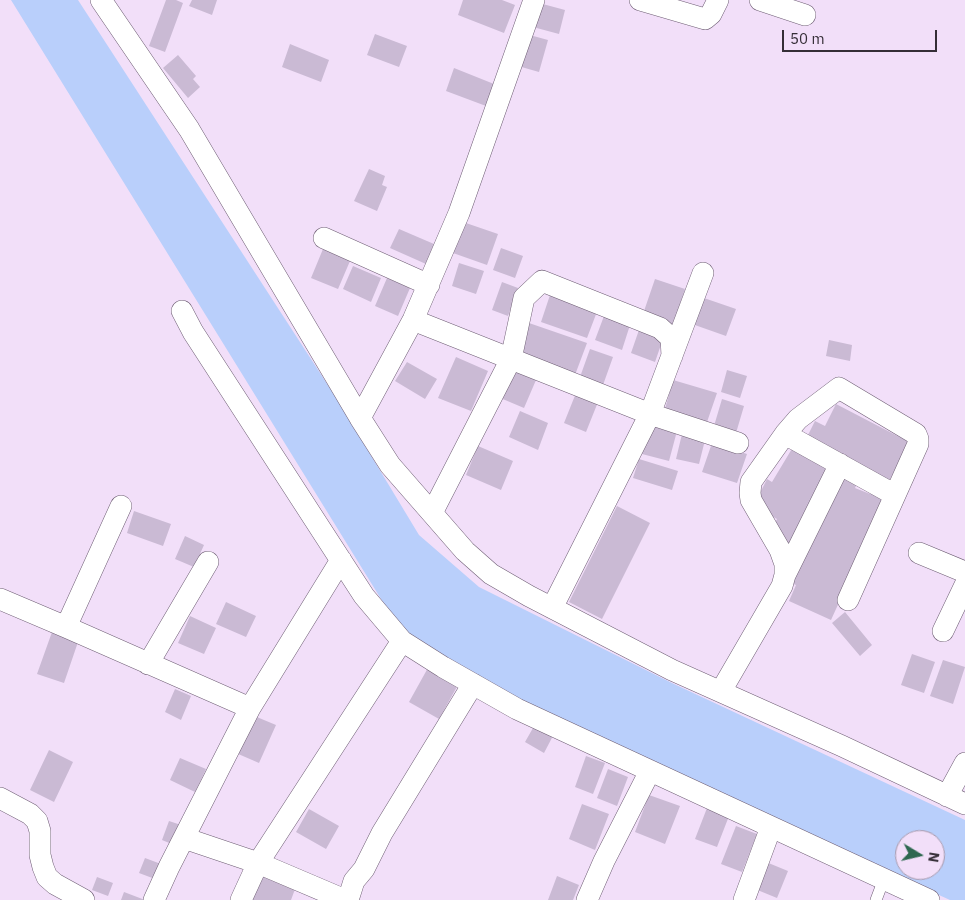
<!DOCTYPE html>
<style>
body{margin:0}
#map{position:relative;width:965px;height:900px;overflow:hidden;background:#f2dff9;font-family:"IBM Plex Sans",sans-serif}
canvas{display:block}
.north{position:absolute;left:895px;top:830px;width:50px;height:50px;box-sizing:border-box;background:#f2dff9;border:1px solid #a698ab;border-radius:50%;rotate:99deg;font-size:14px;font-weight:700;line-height:20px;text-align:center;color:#352e37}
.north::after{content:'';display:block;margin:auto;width:18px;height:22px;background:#2e6850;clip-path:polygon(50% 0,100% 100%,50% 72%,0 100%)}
.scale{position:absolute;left:782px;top:30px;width:155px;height:22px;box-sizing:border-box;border:2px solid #352e37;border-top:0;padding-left:6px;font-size:15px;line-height:18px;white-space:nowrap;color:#352e37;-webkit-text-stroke:4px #f2dff9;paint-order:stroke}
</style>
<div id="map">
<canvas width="965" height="900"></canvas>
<div class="north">N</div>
<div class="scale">50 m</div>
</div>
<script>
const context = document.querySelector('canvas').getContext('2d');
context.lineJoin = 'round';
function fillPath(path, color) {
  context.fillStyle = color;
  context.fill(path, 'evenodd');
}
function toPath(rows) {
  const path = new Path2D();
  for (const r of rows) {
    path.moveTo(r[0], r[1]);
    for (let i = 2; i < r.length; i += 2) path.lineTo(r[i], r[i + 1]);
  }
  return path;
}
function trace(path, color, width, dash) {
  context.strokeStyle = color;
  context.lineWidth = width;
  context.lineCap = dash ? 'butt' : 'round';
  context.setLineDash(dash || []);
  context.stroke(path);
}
fillPath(toPath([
 [11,0,78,0,335,396,419,535,479,587,674,684,965,820,965,900,950,900,489,691,402,633],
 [905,840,935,840,935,870,905,870]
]), '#b9cffb');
fillPath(toPath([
 [166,0,176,0,183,3,165,52,149,46],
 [192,0,217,0,212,15,189,6],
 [463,0,502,0,515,5,504,33,458,15],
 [539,3,565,10,559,34,533,27],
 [375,34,407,46,399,67,367,55],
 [526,34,548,40,539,72,518,66],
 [290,44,329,60,321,82,282,67],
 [178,55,196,76,193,79,200,87,188,98,163,68],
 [454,68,494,84,486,106,446,91],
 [369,169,385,176,382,185,387,187,377,211,354,201],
 [463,222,498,234,487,265,453,253],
 [399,229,434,244,426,264,390,248],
 [501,248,523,256,515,278,493,270],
 [323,249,350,261,338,289,311,278],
 [459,263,484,271,476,294,452,286],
 [353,266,381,278,371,302,343,289],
 [387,278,410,288,398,316,375,306],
 [655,279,685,289,673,325,643,314],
 [502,282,518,288,508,316,492,310],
 [551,292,598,309,587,338,541,322],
 [701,297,736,309,726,336,692,324],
 [604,316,630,325,622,350,595,340],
 [529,323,587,343,575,375,518,355],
 [640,327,664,336,655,362,631,353],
 [829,340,852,345,850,361,826,356],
 [590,349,613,357,603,385,580,377],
 [456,357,488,371,471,411,438,398],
 [407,362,437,379,425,399,395,381],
 [510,369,536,380,524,408,498,397],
 [727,370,747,376,740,398,721,392],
 [673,380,717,393,707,422,665,409],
 [576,393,598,402,586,432,564,423],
 [722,399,744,406,736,433,714,426],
 [836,404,909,442,889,481,807,437,815,421,825,426],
 [520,411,548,423,538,450,509,437],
 [650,424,677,431,669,461,642,454],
 [682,434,705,440,699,464,676,459],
 [712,443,747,454,737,483,702,472],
 [478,446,513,461,501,490,466,475],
 [793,447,834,470,790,552,773,527,777,519,768,514,757,499,767,479,772,482],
 [639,459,678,471,672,490,633,478],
 [841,474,858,481,855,488,870,494,872,490,887,497,831,620,789,601,796,585,791,583],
 [617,506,650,523,602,619,569,602],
 [134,511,171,524,163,546,127,533],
 [185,536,204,545,194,567,175,559],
 [226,602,256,616,246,637,216,624],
 [845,612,872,645,860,656,832,623],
 [190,616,216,628,204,654,178,643],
 [52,632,78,642,64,683,37,674],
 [912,654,935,662,924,693,901,685],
 [943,660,965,667,953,704,930,696],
 [429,666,459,683,439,719,409,702],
 [175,689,191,696,181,720,165,712],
 [252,715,276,725,259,763,236,753],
 [537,721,555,732,544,753,525,742],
 [49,750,73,762,54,802,30,790],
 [586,756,605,763,593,794,575,787],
 [180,758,206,769,195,792,170,780],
 [608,769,628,777,617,806,597,798],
 [649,795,680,806,665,844,635,832],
 [582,804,609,814,595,850,569,839],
 [707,808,729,816,717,847,695,839],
 [309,809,339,826,326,849,296,832],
 [169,821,181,825,174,845,162,840],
 [736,826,757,834,742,872,721,864],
 [145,858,161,864,155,879,139,873],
 [766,862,788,871,777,898,755,889],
 [263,868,298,881,291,900,251,900],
 [557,876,579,885,573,900,548,900],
 [97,877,113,883,108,896,92,890],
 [124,892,145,900,121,900]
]), '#cabad4');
const lane = toPath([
 [876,900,884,879]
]);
const street = toPath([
 [101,0,189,129,360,418,390,465,465,551,491,574,529,596,672,670,842,746,965,804],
 [640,0,705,19,711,14,718,0],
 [760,0,805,15],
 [324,238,429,285],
 [182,311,193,332,364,596,402,641,443,667,517,709,929,900],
 [413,320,650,414,738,443],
 [360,418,413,320,459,213,534,0],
 [785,434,895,495],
 [432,513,511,359,524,298,542,281,660,328,671,338,672,356],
 [919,553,965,572],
 [785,575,840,464],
 [0,599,66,627,250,708],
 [552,608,650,414,703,273],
 [66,627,121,506],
 [943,631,965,585],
 [148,664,208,562],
 [721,691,782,586,785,575,785,564,780,550,751,500,750,493,751,482,785,434,798,419,839,388,916,434,918,439,918,444,848,600],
 [947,796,965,763],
 [0,798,30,814,37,821,40,831,40,855,43,867,47,877,55,884,84,900],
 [184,838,258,863,241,900],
 [154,900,169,867,250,708,341,560],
 [345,900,258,863,402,641],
 [348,900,354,881,364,869,382,833,473,684],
 [587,900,604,861,650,771],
 [744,900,771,827]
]);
trace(lane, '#6e5e74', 12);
trace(street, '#6e5e74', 22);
trace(lane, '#fff', 11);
trace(street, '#fff', 21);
</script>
